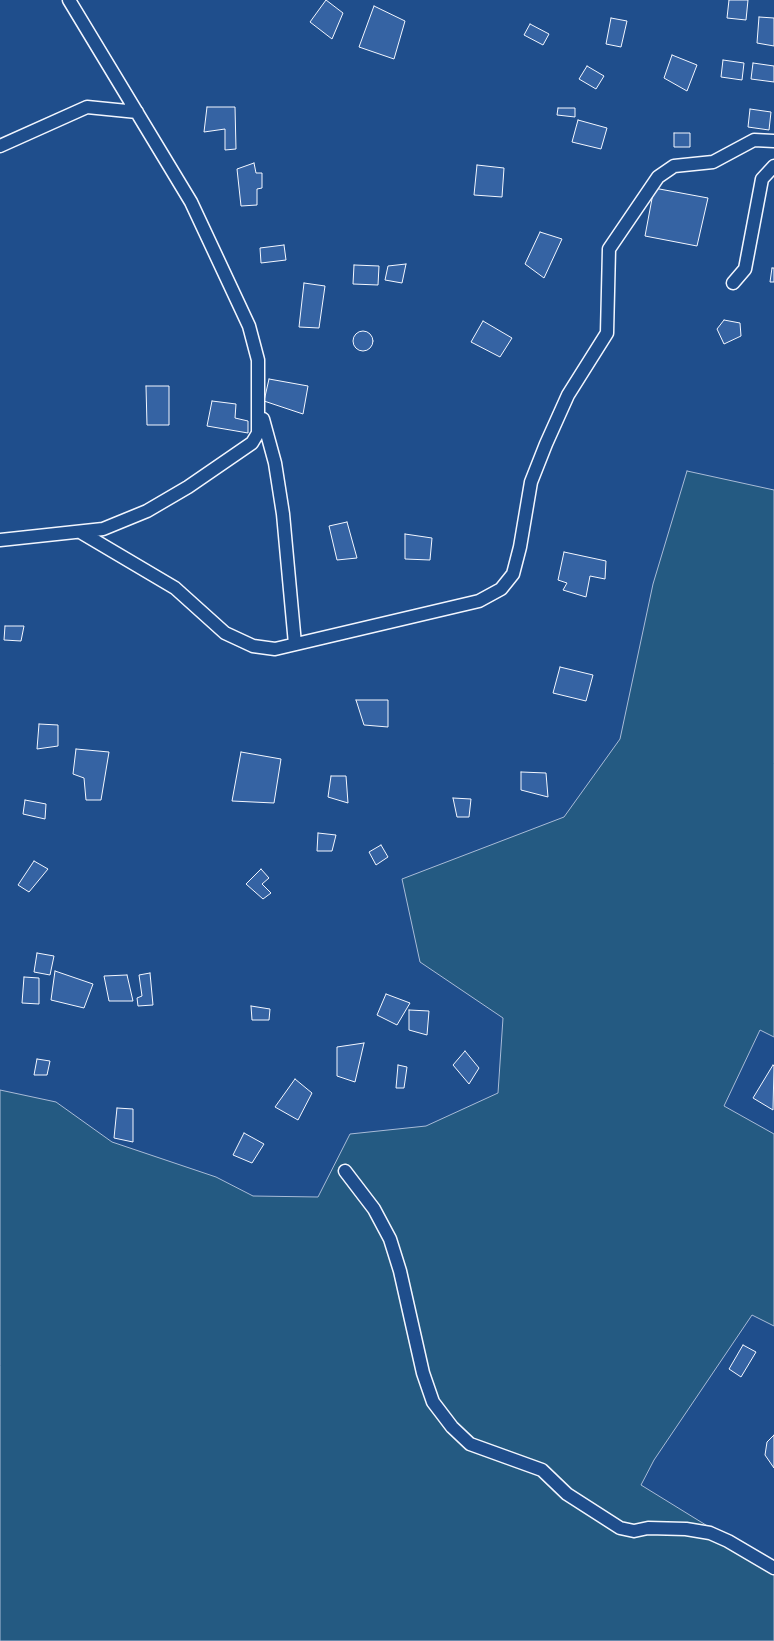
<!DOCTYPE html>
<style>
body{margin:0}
canvas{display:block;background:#1f4e8c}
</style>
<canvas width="774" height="1641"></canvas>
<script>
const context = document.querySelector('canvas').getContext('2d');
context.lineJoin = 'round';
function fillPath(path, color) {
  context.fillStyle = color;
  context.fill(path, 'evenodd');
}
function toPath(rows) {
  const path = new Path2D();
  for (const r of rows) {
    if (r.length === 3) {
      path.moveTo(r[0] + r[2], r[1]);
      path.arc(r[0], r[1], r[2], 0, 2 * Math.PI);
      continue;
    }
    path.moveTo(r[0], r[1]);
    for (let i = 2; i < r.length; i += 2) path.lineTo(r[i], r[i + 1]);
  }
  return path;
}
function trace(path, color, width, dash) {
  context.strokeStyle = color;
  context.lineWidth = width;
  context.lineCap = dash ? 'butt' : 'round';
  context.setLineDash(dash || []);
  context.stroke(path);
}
const green = toPath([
 [687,471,774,490,774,1037,760,1030,724,1106,774,1134,774,1326,752,1315,654,1460,641,1485,774,1567,774,1641,0,1641,0,1090,56,1102,112,1142,216,1177,253,1196,318,1197,350,1134,426,1126,498,1093,503,1018,420,962,402,879,564,817,620,739,653,584,687,471]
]);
fillPath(green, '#245a82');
trace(green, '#a8bbd7', 1);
const building = toPath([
 [326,0,343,13,332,39,310,22,326,0],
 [729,0,748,0,746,20,727,18,729,0],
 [374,6,405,21,394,59,359,47,374,6],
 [759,17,774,18,774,46,757,43,759,17],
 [611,18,627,21,621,47,606,44,611,18],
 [530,24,549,34,543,45,524,35,530,24],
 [672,55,697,65,687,91,664,78,672,55],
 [723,60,744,63,742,80,721,77,723,60],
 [753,63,774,66,774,82,751,79,753,63],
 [587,66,604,76,596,89,579,79,587,66],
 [207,107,235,107,236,149,225,150,225,129,204,132,207,107],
 [558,108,575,108,575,117,557,115,558,108],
 [750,109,771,112,769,130,748,127,750,109],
 [578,120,607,128,601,149,572,142,578,120],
 [674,133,690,133,690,147,674,147,674,133],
 [254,163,256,173,262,173,262,188,257,189,257,205,241,206,237,169,254,163],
 [477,165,504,168,502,197,474,195,477,165],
 [654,188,708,198,697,246,645,236,654,188],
 [540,232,562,239,544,278,525,264,540,232],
 [284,245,286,260,261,263,260,248,284,245],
 [406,264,402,283,385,280,388,266,406,264],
 [354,265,379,266,378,285,353,284,354,265],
 [772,268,774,268,774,282,770,282,772,268],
 [304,283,325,286,319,328,299,327,304,283],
 [724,320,740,323,741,336,724,344,717,329,724,320],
 [483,321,512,338,500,357,471,342,483,321],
 [363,341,10],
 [269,379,308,386,303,414,264,401,269,379],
 [146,386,169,386,169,425,147,425,146,386],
 [212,401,236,404,235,418,248,421,248,433,207,426,212,401],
 [347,522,357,558,337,560,329,526,347,522],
 [405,534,432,538,430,560,405,559,405,534],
 [564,552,606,561,605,579,590,576,586,597,563,590,567,583,558,580,564,552],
 [5,626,24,626,21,641,4,640,5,626],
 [560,667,593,675,586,701,553,693,560,667],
 [356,700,388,700,388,727,364,725,356,700],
 [39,724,58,725,58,746,37,749,39,724],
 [76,749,109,752,101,800,86,800,84,778,73,774,76,749],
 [241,752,281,759,274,803,232,801,241,752],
 [521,772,546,773,548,797,521,790,521,772],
 [331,776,346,776,348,803,328,797,331,776],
 [453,798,471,799,469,817,457,817,453,798],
 [25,800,46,804,45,819,23,814,25,800],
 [318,833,336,835,332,851,317,851,318,833],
 [381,845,388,857,376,865,369,852,381,845],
 [34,861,48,869,29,892,18,885,34,861],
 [261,869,269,878,262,884,271,893,263,899,246,884,261,869],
 [37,953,54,956,50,975,34,972,37,953],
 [55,971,93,984,84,1008,51,1000,55,971],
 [150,973,153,1005,138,1006,137,998,142,996,139,975,150,973],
 [127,975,133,1001,109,1001,104,976,127,975],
 [24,977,39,978,39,1004,22,1003,24,977],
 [386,994,410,1003,397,1025,377,1015,386,994],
 [251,1006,270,1009,269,1020,252,1020,251,1006],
 [409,1010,429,1011,427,1035,409,1030,409,1010],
 [364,1043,355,1082,337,1076,337,1047,364,1043],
 [465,1051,479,1068,469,1084,453,1065,465,1051],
 [37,1059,50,1061,47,1075,34,1075,37,1059],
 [398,1065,407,1067,404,1088,396,1088,398,1065],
 [773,1065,774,1066,773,1110,753,1098,773,1065],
 [295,1079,312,1093,298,1120,275,1107,295,1079],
 [117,1108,133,1109,133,1142,114,1138,117,1108],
 [244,1133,264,1144,252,1163,233,1155,244,1133],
 [743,1345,756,1352,741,1377,729,1369,743,1345],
 [774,1435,774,1468,765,1455,767,1442,774,1435]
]);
fillPath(building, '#3563a3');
trace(building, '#f2f6ff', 1);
const minor = toPath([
 [0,146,87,107,137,112],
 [733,283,745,269,762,179,774,166],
 [263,419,275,463,283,514,295,644],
 [82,533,175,588,225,633,253,646,275,649,479,601,501,589,513,574,520,547,531,482,546,444,568,395,607,333,609,249,658,177,674,166,713,162,754,140,774,141],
 [0,540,103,529,147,511,188,487,252,443,258,433,258,360,249,326,191,202,69,0],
 [345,1171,374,1209,390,1239,400,1271,423,1373,433,1402,452,1427,470,1444,542,1470,567,1494,620,1528,634,1531,648,1528,686,1529,710,1533,728,1541,774,1568]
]);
trace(minor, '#f2f6ff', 15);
trace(minor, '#1f4e8c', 12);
</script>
